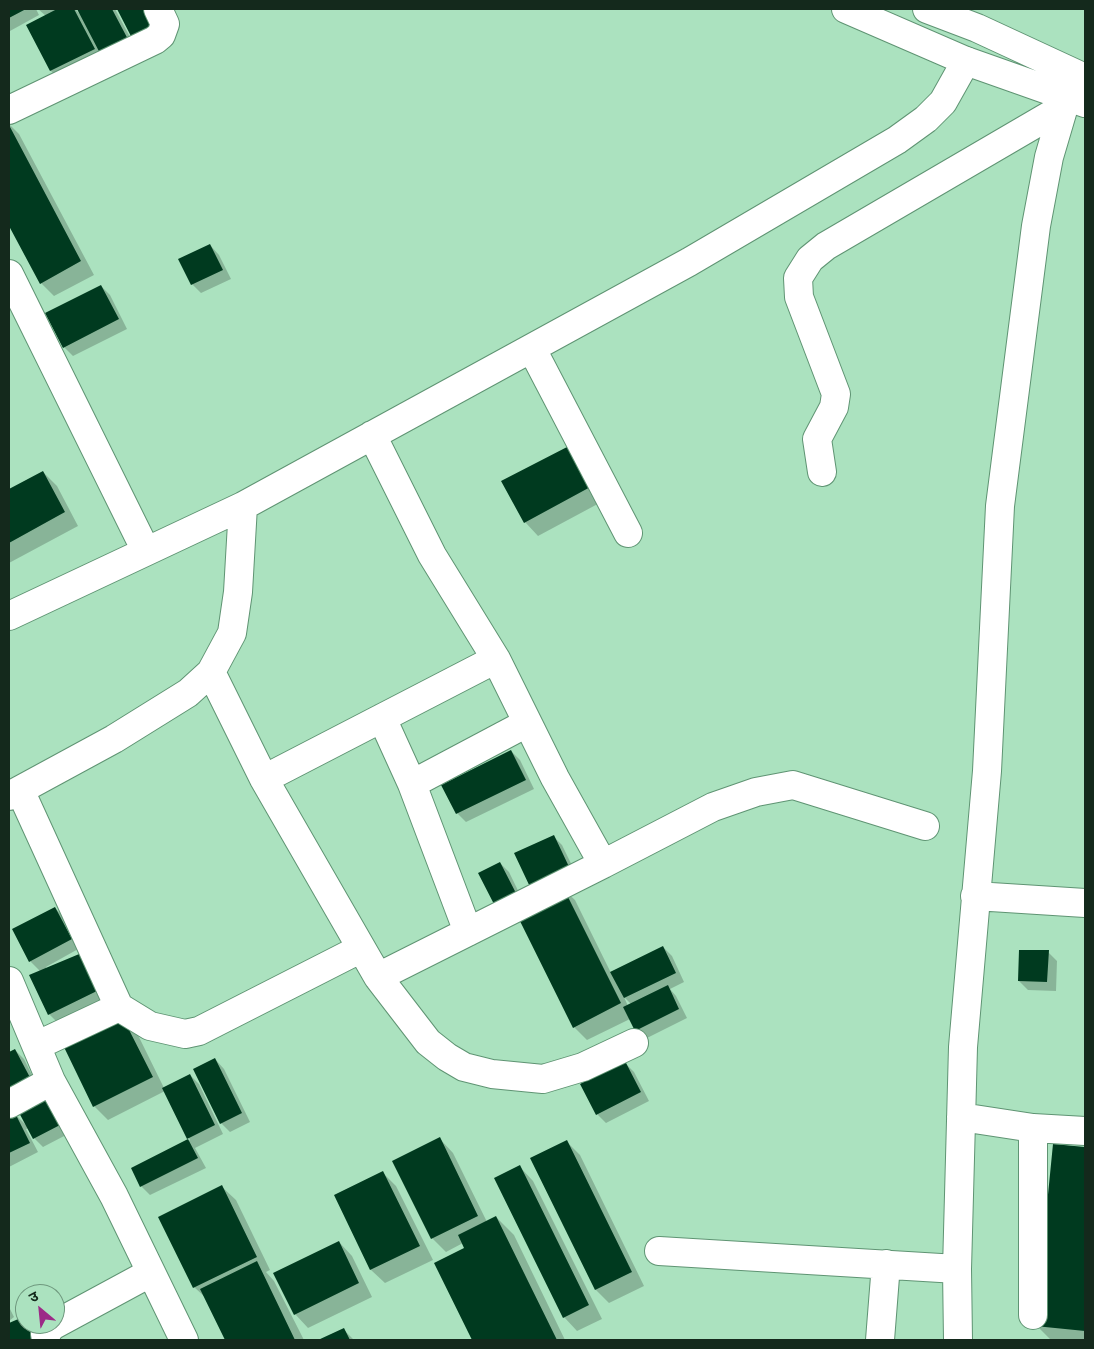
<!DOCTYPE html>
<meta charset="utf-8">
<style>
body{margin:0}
#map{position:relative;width:1094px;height:1349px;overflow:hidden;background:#abe2bf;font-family:"IBM Plex Serif","Noto Sans Devanagari",serif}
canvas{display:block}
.frame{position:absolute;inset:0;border:10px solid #14291c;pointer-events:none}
.north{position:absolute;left:15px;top:1284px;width:50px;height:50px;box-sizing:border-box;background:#abe2bf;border:1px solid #6f987e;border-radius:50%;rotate:332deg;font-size:14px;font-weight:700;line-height:20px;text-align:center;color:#14291c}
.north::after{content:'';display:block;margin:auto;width:18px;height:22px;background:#9c2a87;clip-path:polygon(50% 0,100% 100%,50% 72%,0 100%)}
</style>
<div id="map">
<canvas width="1094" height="1349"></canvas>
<div class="frame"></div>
<div class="north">उ</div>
</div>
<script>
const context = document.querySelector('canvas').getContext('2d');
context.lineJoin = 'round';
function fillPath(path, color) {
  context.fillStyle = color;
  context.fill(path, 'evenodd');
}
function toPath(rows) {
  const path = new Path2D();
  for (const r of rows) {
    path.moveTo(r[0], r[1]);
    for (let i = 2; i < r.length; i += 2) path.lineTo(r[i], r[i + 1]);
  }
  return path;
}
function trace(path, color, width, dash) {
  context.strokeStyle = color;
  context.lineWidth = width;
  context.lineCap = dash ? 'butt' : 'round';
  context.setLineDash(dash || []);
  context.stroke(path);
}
fillPath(toPath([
 [9,9,36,9,39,15,10,31],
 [38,9,75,9,81,15,79,9,115,9,139,54,60,80,51,71,28,25,46,16],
 [9,124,19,134,94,275,54,296,41,283,9,223],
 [210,245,219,255,231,279,201,293,192,284],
 [101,286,110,295,127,329,73,356,64,347],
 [569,448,607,499,538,536,525,522],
 [43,472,57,486,78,526,9,563,9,491],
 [511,751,520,760,534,789,466,822,457,813],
 [553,836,562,845,579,880,562,888,575,900,611,973,663,947,672,956,684,982,670,989,676,996,687,1018,645,1039,636,1030,630,1019,587,1040,574,1027,500,863,509,872,525,905],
 [624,997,632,1005,628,1006],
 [55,908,64,917,80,948,46,967,46,969,83,953,109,998,58,1023,49,1014,40,971,30,961],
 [1048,952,1057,961,1056,991,1028,990,1019,981],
 [122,1017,136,1031,164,1088,190,1075,199,1084,223,1134,195,1148,206,1168,150,1195,141,1186,133,1168,190,1140,165,1091,108,1120,94,1106],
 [15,1050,24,1059,42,1095,68,1134,43,1147,34,1138,29,1128,26,1129,38,1152,9,1167,9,1115,14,1113,26,1125,18,1109,9,1105,9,1053],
 [215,1059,224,1069,250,1122,230,1132,221,1123],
 [625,1063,634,1072,649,1101,606,1123,597,1114],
 [440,1139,453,1153,487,1222,496,1217,514,1235,565,1340,473,1340,436,1264,466,1249,463,1243,446,1252,432,1238],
 [567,1142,580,1155,644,1286,609,1303,596,1290],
 [1054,1146,1085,1149,1085,1340,1051,1340,1037,1326],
 [520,1167,533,1181,602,1319,577,1331,564,1317],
 [382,1172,396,1186,433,1260,385,1283,371,1270,335,1195],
 [222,1187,236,1200,270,1270,266,1272,274,1281,304,1340,227,1340,207,1299,194,1287],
 [339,1242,352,1256,372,1297,308,1328,295,1314],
 [9,1307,14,1317,9,1321],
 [22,1318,25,1324,32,1327,38,1340,9,1340,9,1325],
 [343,1329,354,1340,321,1340]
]), '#0003');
fillPath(toPath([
 [9,9,26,9,9,18],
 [57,9,74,9,95,49,50,71,26,25],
 [77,9,112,9,131,45,103,59],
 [117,9,154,9,163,27,134,42],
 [9,125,81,261,40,284,9,226],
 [210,244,223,270,191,285,178,259],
 [101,285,119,319,63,348,45,313],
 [569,446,594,485,524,523,501,481],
 [43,471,65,512,9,543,9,489],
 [511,750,526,780,456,814,441,785],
 [554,835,571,871,531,889,514,853],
 [500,862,518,897,496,908,478,873],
 [562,885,621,1003,573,1028,514,909],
 [55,907,72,939,29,962,12,929],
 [663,946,676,973,624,998,610,972],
 [1019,950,1049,950,1047,982,1018,981],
 [84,952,101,989,48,1015,29,975],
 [668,985,679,1009,635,1031,623,1007],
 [122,1016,153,1077,93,1107,63,1045],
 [15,1049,35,1087,9,1101,9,1052],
 [215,1058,242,1113,220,1124,193,1069],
 [625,1061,641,1092,596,1115,580,1084],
 [190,1074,215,1125,187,1139,162,1088],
 [43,1093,60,1125,33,1139,16,1107],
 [14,1111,30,1143,9,1153,9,1114],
 [440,1137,478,1216,431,1239,392,1161],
 [188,1139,198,1158,140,1187,131,1168],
 [567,1140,632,1272,595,1290,530,1158],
 [1053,1144,1085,1147,1085,1331,1035,1326],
 [520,1165,589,1305,563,1318,494,1178],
 [383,1171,420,1246,370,1270,334,1195],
 [222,1185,257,1257,193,1288,158,1217],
 [496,1216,557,1340,472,1340,434,1263,464,1248,458,1235],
 [339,1241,359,1283,294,1315,273,1273],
 [257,1261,295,1340,225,1340,200,1289],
 [23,1317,34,1340,9,1340,9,1323],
 [344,1328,350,1340,318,1340]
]), '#003a1f');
const minor = toPath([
 [9,110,155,40,161,35,165,24,158,9],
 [9,274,146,551],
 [532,349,628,533],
 [372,435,432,555,496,659,555,778,603,864,713,807,756,792,793,785,925,826],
 [822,472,817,439,834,407,836,394,799,297,798,278,810,259,826,246,1064,107],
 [9,616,243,506,689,262,897,140,926,119,943,102,966,61],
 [211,672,264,779,378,977,603,864],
 [382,718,412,784,468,932],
 [264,779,496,659],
 [412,784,527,723],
 [20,790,119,1007],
 [9,796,114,739,188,693,211,672,232,633,238,592,243,506],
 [975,896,1085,903],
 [378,977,428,1042,447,1057,464,1067,492,1074,543,1079,583,1067,634,1043],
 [9,981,51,1081,114,1196,184,1340],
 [38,1045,119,1007,150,1026,185,1034,199,1031,360,949],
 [9,1104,51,1081],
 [961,1117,1033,1128,1085,1131],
 [1033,1128,1033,1315],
 [659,1251,957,1269],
 [46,1340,45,1334,52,1326,150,1273],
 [880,1340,886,1264],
 [958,1340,957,1269,963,1047,987,771,1000,506,1036,226,1049,157,1067,96]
]);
const highway = toPath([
 [846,9,966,61,1085,103],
 [927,9,977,28,1085,78]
]);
trace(minor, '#5f9473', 30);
trace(highway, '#5f9473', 30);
trace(minor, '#fff', 28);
trace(highway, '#fff', 28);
</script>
